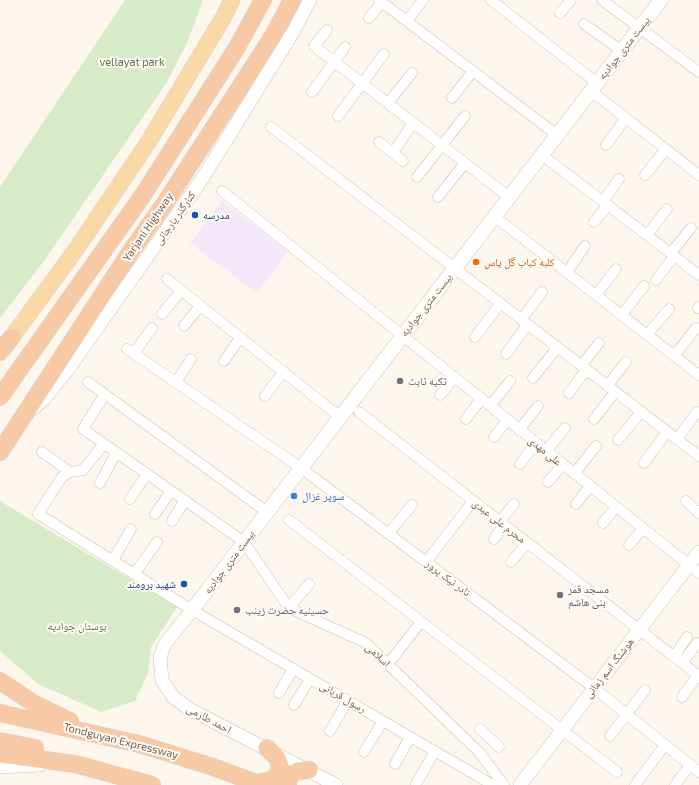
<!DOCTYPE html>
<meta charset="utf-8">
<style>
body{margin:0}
canvas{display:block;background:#fdf6ec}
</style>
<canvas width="699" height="785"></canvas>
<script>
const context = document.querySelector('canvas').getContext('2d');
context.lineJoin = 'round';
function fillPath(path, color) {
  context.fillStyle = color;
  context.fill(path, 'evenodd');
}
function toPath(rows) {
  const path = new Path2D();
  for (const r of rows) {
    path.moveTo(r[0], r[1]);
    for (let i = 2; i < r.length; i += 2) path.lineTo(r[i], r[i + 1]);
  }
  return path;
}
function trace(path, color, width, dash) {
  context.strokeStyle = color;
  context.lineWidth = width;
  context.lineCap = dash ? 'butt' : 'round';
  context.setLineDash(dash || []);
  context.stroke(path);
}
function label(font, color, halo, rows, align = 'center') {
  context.font = font + ' "Exo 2","Noto Naskh Arabic",sans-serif';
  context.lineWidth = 4;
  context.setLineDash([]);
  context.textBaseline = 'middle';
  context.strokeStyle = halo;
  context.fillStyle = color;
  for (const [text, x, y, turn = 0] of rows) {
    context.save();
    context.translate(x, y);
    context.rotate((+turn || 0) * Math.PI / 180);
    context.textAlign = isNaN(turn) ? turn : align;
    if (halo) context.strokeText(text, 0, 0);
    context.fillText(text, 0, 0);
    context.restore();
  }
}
fillPath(toPath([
 [222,201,288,251,257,293,190,243]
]), '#f3e8fa');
fillPath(toPath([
 [125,0,203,0,187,43,167,82,44,261,0,318,0,187],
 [0,501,177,607,151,647,148,673,135,701,101,712,38,684,0,651]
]), '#d7ebc9');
const minor = toPath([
 [379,0,557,135],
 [491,0,597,83],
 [602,0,699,72],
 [560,13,571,0],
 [369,18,382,2],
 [407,21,423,0],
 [584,24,622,51],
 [327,30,314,46,509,197],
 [591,91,699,175],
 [312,92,345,47],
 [452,98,473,71],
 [388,103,412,73],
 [338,116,384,54],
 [271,127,699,456],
 [379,142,403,161],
 [606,145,626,118],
 [393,153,413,123],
 [542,155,699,275],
 [645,175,666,149],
 [417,177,465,116],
 [222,191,699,573],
 [438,197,465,163],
 [603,201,619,179],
 [494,216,699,375],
 [594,222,608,205],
 [647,235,667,209],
 [671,253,691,228],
 [567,272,585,246],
 [167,279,340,417],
 [656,280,674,256],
 [596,295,616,269],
 [698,308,699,307],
 [162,314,181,291],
 [622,315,644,286],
 [521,320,542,292],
 [184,326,200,306],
 [647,335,669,309],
 [475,337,500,304],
 [127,349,301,468,594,688,699,772],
 [134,353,152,328],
 [506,354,527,325],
 [674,356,696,328],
 [224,361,240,338],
 [581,366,599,343],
 [533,378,557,348],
 [88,382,267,512],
 [176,382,191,359],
 [607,386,626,362],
 [569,393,586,370],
 [105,394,83,429,244,542,289,608,366,643,478,751,504,785],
 [440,395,454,378],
 [265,396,283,372],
 [490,406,510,381],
 [359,412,699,676],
 [466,419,481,399],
 [594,419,615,392],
 [519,430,538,406],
 [494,437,507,420],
 [677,439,697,412],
 [618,440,641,412],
 [104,444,83,470,70,472,62,477,38,514,192,610,493,785],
 [546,451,565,428],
 [42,452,70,472],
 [644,463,667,432],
 [520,464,536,443],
 [574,474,596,446],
 [548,482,563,464],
 [100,483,116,453],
 [130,499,147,474],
 [686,501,699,513],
 [576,504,590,486],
 [155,514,171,491],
 [289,520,617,772],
 [172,521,185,500],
 [500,521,514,504],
 [603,523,616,507],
 [388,534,412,505],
 [494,539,504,525],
 [629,545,643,529],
 [113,560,131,529],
 [426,562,473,501],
 [511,562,527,543],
 [135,573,157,542],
 [289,608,309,584],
 [674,657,687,637],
 [682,663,697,643,699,644],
 [388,664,421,622],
 [279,693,293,669],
 [682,697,698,675],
 [294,705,310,679],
 [480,729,499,747],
 [330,731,348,700],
 [610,736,645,690],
 [364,752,383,721],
 [395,764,410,737],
 [416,784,435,751],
 [635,785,665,745],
 [675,785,690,765]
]);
const tertiary = toPath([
 [34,408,45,398,69,368,202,179,293,32,310,0],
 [192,610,165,644,160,657,162,680,173,697,191,710,336,785],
 [0,767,40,765],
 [520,785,699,552]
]);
const secondary = toPath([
 [192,610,661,0]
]);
const primary = toPath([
 [12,337,77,248,149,141,223,18,232,0]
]);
const trunk = toPath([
 [0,352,12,337],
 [0,397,143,195,236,49,263,0],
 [0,452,131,251,165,203,273,36,292,0],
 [0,681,33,703,70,721],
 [0,713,139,744,210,766,262,785],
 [0,741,35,748],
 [0,754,75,764,152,785],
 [257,783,271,780,280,773,281,769,277,758,267,748],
 [288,785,287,781,292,774,298,771,309,770]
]);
trace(minor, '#d0beb0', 11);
trace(tertiary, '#d0beb0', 14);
trace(secondary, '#d3bfae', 15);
trace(primary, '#d9d2cd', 17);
trace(trunk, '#d9d2cd', 18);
trace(minor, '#fff', 10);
trace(tertiary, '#fff', 13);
trace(secondary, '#fff', 14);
trace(primary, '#f9daa6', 16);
trace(trunk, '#f7caa5', 17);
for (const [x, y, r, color] of [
 [195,215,4,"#1a4fb4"],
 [476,262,4,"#e8710a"],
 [400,381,4,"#6b7280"],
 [294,496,4,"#3f7fe0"],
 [184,584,4,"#1a4fb4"],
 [560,595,4,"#6b7280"],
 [237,610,4,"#6b7280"]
]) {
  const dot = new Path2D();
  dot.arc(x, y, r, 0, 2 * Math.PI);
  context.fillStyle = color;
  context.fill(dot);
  trace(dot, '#fffaf3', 1.5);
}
label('11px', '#795d4e', '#fffaf3', [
 ["بیست متری جوادیه",624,48,-52],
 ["کنارگذر یارجانی",175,218,-55],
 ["Yarjani Highway",148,227,-56],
 ["بیست متری جوادیه",426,305,-52],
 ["علی مهدی",545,451,39],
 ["محرم علی عبدی",499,521,38],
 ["بیست متری جوادیه",229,562,-53],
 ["نادر نیک پرور",448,578,37],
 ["اسلامی",378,655,43],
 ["هوشنگ اسم زمانی",609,668,-52],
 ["رسول قربانی",343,697,30],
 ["احمد طارمی",209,719,28],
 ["Tondguyan Expressway",121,741,14]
]);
label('11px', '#527942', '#fffaf3', [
 ["vellayat park",132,62],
 ["بوستان جوادیه",77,626]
]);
label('11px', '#164399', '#fffaf3', [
 ["مدرسه",203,215],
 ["شهید برومند",176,584,"right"]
], 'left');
label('11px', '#c56008', '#fffaf3', [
 ["کلبه کباب گل یاس",484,262]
], 'left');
label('11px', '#5b616d', '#fffaf3', [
 ["تکیه ثابت",408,381],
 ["مسجد قمر",568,589],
 ["بنی هاشم",568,602],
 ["حسینیه حضرت زینب",245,610]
], 'left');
label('11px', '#366cbe', '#fffaf3', [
 ["سوپر غزال",302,496]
], 'left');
</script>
